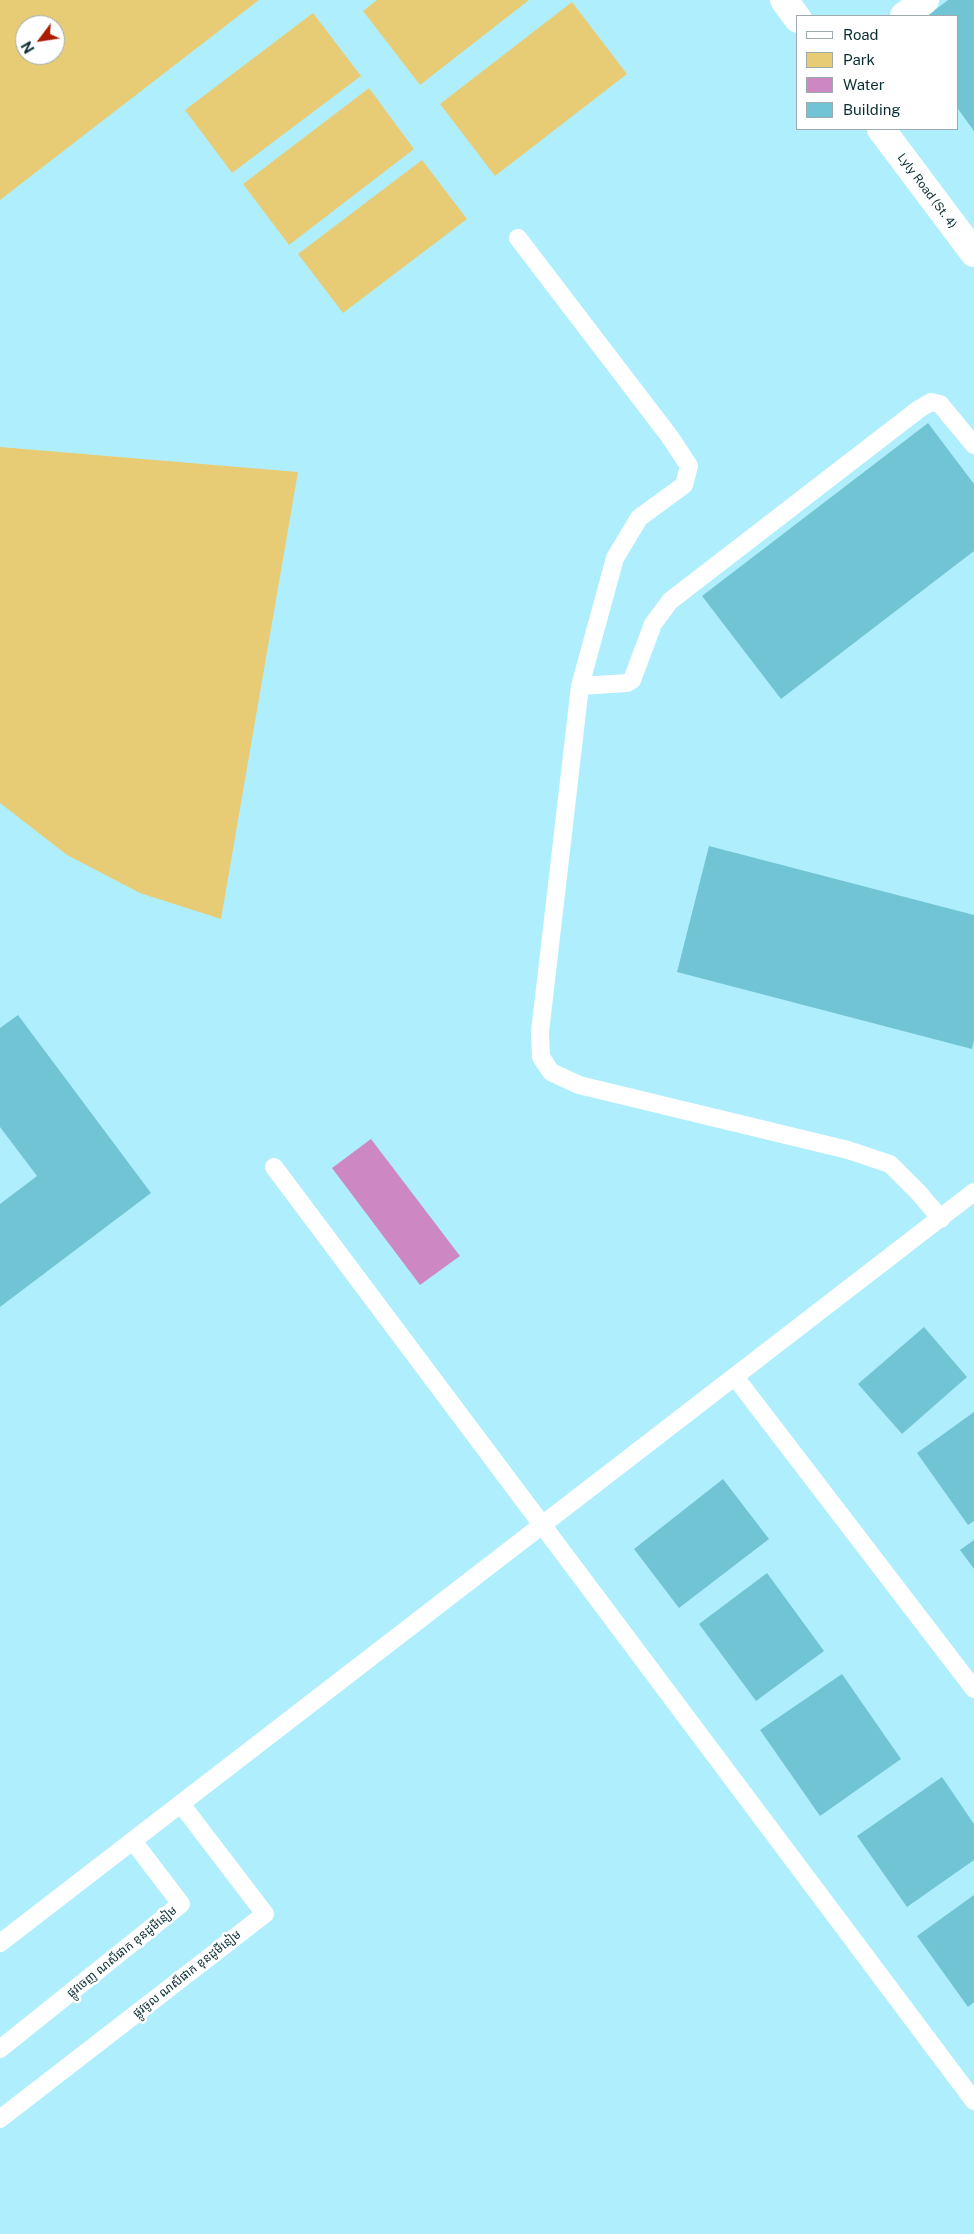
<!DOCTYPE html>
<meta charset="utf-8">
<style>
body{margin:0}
#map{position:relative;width:974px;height:2234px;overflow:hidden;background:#afeffd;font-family:"Public Sans",sans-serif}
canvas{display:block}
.legend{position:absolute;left:796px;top:15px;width:162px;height:115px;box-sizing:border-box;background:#fff;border:1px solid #9dabae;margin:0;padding:6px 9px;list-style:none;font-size:15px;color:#092e34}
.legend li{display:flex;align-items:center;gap:10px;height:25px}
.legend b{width:25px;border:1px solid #9dabae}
.north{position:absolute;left:15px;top:15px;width:50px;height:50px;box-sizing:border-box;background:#fff;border:1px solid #9dabae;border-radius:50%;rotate:239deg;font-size:14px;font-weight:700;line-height:20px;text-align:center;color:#092e34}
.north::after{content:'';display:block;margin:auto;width:18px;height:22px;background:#ab1c01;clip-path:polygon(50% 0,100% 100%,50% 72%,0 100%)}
</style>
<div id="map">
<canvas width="974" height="2234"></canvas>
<ul class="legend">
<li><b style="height:6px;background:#fff"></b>Road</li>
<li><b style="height:14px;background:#e8cc75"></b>Park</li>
<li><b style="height:14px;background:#cd88c3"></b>Water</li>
<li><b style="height:14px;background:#71c4d4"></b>Building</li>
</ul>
<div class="north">N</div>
</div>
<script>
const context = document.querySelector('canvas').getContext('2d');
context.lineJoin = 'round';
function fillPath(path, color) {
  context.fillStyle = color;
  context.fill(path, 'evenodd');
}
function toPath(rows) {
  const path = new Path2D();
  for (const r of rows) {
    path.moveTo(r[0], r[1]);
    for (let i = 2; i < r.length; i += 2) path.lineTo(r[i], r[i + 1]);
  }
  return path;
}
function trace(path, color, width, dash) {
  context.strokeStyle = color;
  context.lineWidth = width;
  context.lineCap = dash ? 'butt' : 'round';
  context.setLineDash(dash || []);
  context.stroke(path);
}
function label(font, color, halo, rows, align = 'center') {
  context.font = font + ' "Public Sans","Noto Sans Khmer",sans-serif';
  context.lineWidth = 5;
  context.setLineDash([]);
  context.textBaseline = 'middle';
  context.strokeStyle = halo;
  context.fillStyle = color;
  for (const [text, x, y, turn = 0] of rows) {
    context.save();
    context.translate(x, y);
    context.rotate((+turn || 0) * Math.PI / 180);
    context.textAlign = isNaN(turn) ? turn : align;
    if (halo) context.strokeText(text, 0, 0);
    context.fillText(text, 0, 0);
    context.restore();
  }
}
fillPath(toPath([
 [0,0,259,0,0,200],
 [25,25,55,25,55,55,25,55],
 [377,0,529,0,420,85,363,11],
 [572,2,627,74,495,176,440,104],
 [313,13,361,76,232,173,185,110],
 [369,88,414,149,289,245,243,184],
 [422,160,467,219,343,313,298,254],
 [0,447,298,472,221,919,140,893,67,855,0,803]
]), '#e8cc75');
fillPath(toPath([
 [371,1139,460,1256,420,1285,332,1168]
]), '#cd88c3');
fillPath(toPath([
 [948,0,974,0,974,131,958,109,958,16,927,16],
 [928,423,974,484,974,551,781,699,702,596],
 [709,846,974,915,974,1040,972,1049,677,972],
 [18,1015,151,1193,0,1307,0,1204,37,1176,0,1127,0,1028],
 [924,1327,967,1377,902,1434,858,1384],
 [974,1412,974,1521,968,1525,917,1453],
 [723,1479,769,1539,679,1608,634,1549],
 [974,1540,974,1569,960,1550],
 [767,1573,824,1651,756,1701,699,1624],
 [842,1674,901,1759,820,1816,760,1730],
 [942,1777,974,1824,974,1860,907,1907,857,1836],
 [974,1895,974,2002,968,2007,917,1936]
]), '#71c4d4');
trace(toPath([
 [518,238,670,437,689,466,684,485,639,518,615,558,580,686,540,1032,541,1057,551,1072,579,1085,848,1150,890,1164,918,1192,941,1219],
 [580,686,627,683,632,680,653,624,670,601,919,409,931,402,940,404,974,445],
 [274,1167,974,2101],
 [735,1377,974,1689],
 [0,1943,974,1192],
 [0,2049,181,1904,133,1841],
 [0,2119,265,1914,181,1804]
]), '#fff', 18);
trace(toPath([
 [784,0,798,19],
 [904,16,925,0],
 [881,129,974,253]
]), '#fff', 28);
label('12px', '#092e34', '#fff', [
 ["Lyly Road (St. 4)",927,191,53],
 ["ផ្លូវចេញ ណស៏ផាក ខុនដូមីនៀម",122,1952,-39],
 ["ផ្លូវចូល ណស៏ផាក ខុនដូមីនៀម",187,1974,-38]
]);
</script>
